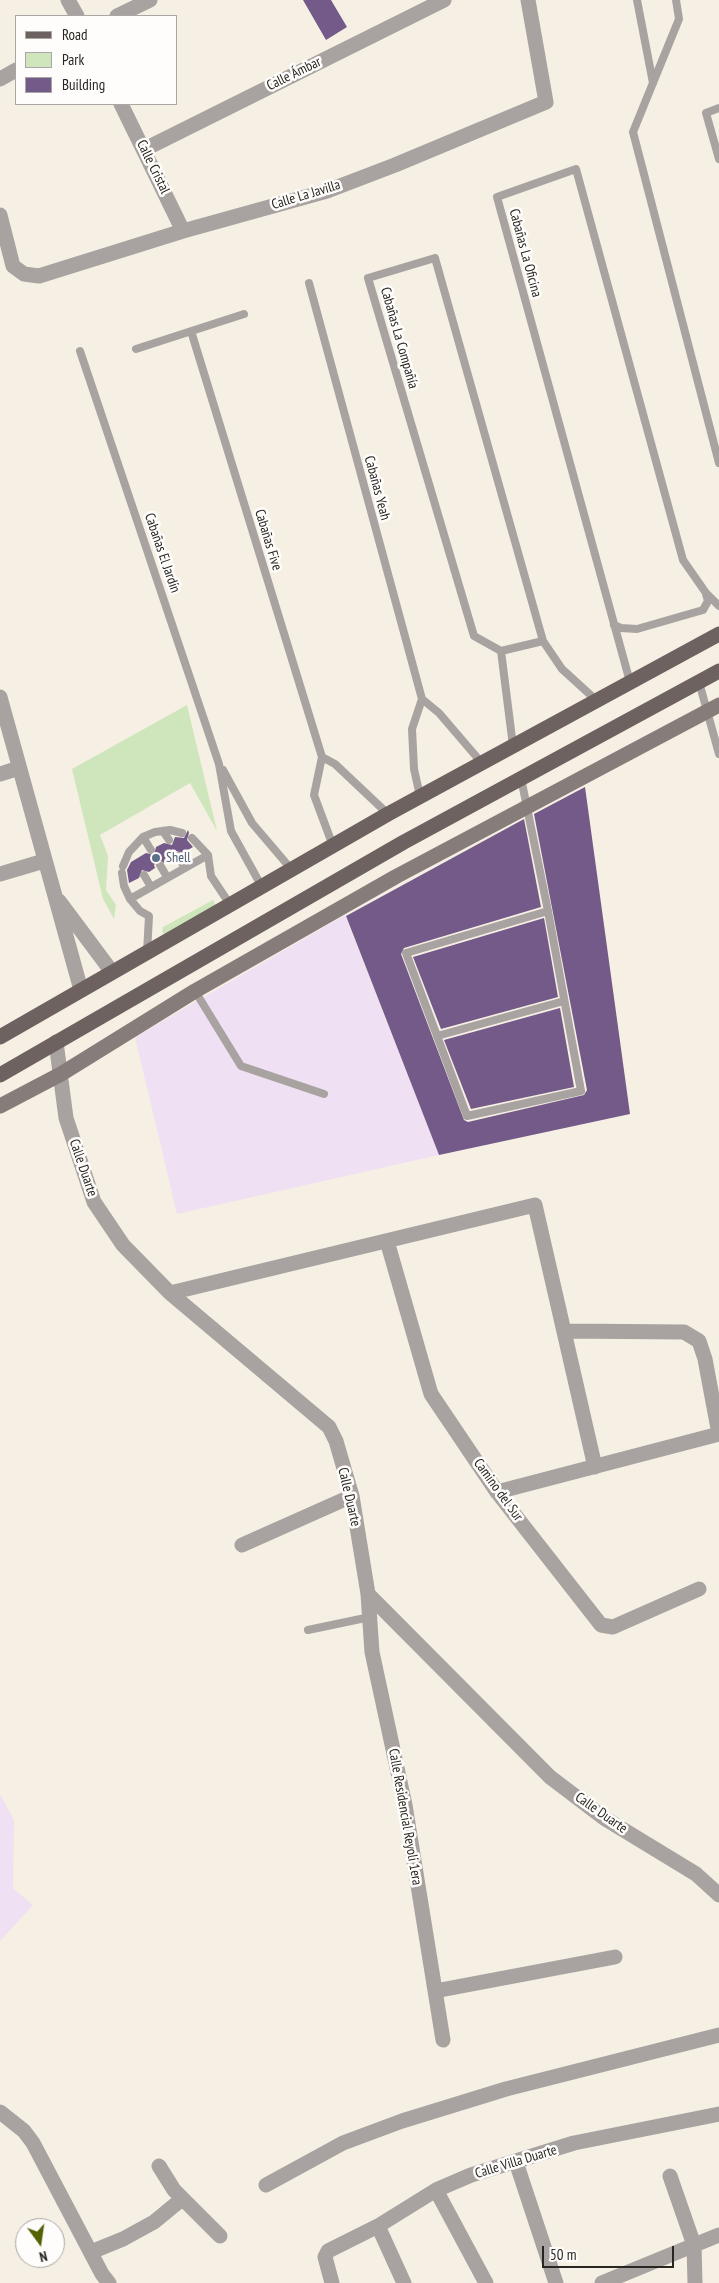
<!DOCTYPE html>
<meta charset="utf-8">
<style>
body{margin:0}
#map{position:relative;width:719px;height:2283px;overflow:hidden;background:#f6efe3;font-family:"PT Sans Narrow",sans-serif}
canvas{display:block}
.legend{position:absolute;left:15px;top:15px;width:162px;height:90px;box-sizing:border-box;background:#fefdfb;border:1px solid #a8a7a4;margin:0;padding:6px 9px;list-style:none;font-size:15px;color:#282621}
.legend li{display:flex;align-items:center;gap:10px;height:25px}
.legend b{width:25px;border:1px solid #a8a7a4}
.north{position:absolute;left:15px;top:2218px;width:50px;height:50px;box-sizing:border-box;background:#fefdfb;border:1px solid #a8a7a4;border-radius:50%;rotate:166deg;font-size:14px;font-weight:700;line-height:20px;text-align:center;color:#282621}
.north::after{content:'';display:block;margin:auto;width:18px;height:22px;background:#546205;clip-path:polygon(50% 0,100% 100%,50% 72%,0 100%)}
.scale{position:absolute;left:542px;top:2246px;width:132px;height:22px;box-sizing:border-box;border:2px solid #282621;border-top:0;padding-left:6px;font-size:15px;line-height:18px;white-space:nowrap;color:#282621;-webkit-text-stroke:4px #fefdfb;paint-order:stroke}
</style>
<div id="map">
<canvas width="719" height="2283"></canvas>
<ul class="legend">
<li><b style="height:6px;background:#6d625f"></b>Road</li>
<li><b style="height:14px;background:#cfe6bd"></b>Park</li>
<li><b style="height:14px;background:#745a89"></b>Building</li>
</ul>
<div class="north">N</div>
<div class="scale">50 m</div>
</div>
<script>
const context = document.querySelector('canvas').getContext('2d');
context.lineJoin = 'round';
function fillPath(path, color) {
  context.fillStyle = color;
  context.fill(path, 'evenodd');
}
function toPath(rows) {
  const path = new Path2D();
  for (const r of rows) {
    path.moveTo(r[0], r[1]);
    for (let i = 2; i < r.length; i += 2) path.lineTo(r[i], r[i + 1]);
  }
  return path;
}
function trace(path, color, width, dash) {
  context.strokeStyle = color;
  context.lineWidth = width;
  context.lineCap = dash ? 'butt' : 'round';
  context.setLineDash(dash || []);
  context.stroke(path);
}
function label(font, color, halo, rows, align = 'center') {
  context.font = font + ' "PT Sans Narrow",sans-serif';
  context.lineWidth = 5;
  context.setLineDash([]);
  context.textBaseline = 'middle';
  context.strokeStyle = halo;
  context.fillStyle = color;
  for (const [text, x, y, turn = 0] of rows) {
    context.save();
    context.translate(x, y);
    context.rotate((+turn || 0) * Math.PI / 180);
    context.textAlign = isNaN(turn) ? turn : align;
    if (halo) context.strokeText(text, 0, 0);
    context.fillText(text, 0, 0);
    context.restore();
  }
}
fillPath(toPath([
 [345,915,439,1155,177,1214,135,1037],
 [0,1794,14,1820,13,1888,33,1905,0,1941]
]), '#f0e0f3');
fillPath(toPath([
 [187,705,217,831,190,783,100,835,108,856,106,890,116,905,114,919,103,899,72,769],
 [213,900,216,906,164,934,162,932,163,927]
]), '#cfe6bd');
fillPath(toPath([
 [303,0,331,0,347,27,326,40],
 [585,787,630,1114,439,1155,346,916,524,819,541,907,404,948,401,954,464,1120,468,1122,584,1095,587,1090,534,814],
 [188,830,189,833,187,840,193,847,183,853,176,851,173,854,173,859,165,863,158,860,154,865,155,868,149,872,142,870,139,878,129,883,127,870,131,862,146,853,154,855,156,847,164,843,172,845,175,837,184,838],
 [544,918,558,997,441,1029,413,957],
 [560,1008,574,1087,471,1109,444,1040]
]), '#745a89');
trace(toPath([
 [637,0,653,83],
 [676,0,679,19,633,132,719,463],
 [719,108,706,113,719,159],
 [309,283,422,699,412,729,414,769,420,796],
 [191,331,322,757,314,795,333,846],
 [136,349,244,314],
 [80,351,219,764,231,831,262,887],
 [614,625,621,628,637,629,703,610,708,601,706,594],
 [501,651,543,641],
 [630,682,497,197,576,169,683,560,706,593,719,606],
 [699,682,719,754],
 [422,699,439,713,481,762],
 [513,746,501,651,474,636,368,278,435,258,543,641,562,669,596,700],
 [322,757,335,764,388,814],
 [223,770,252,823,292,870],
 [521,778,548,911,581,1091,467,1116,406,953,548,911],
 [163,831,169,840],
 [143,837,151,850],
 [192,838,208,855,211,876,231,906],
 [178,856,185,868],
 [160,865,167,877],
 [123,866,129,852,143,837,155,832,170,830,182,833],
 [122,873,124,886,130,899,140,911,149,916,147,953],
 [144,875,151,887],
 [130,899,208,855],
 [195,991,241,1066,324,1094],
 [437,1036,564,1001],
 [308,1630,370,1617]
]), '#a8a2a0', 8);
trace(toPath([
 [68,0,77,16],
 [117,16,150,0],
 [0,79,16,70],
 [121,104,183,231],
 [145,149,444,0],
 [0,215,13,266,24,274,39,276,183,231,327,191,395,165,546,102,528,0],
 [0,697,81,990],
 [0,774,19,768],
 [0,874,44,861],
 [59,901,112,972],
 [56,1042,66,1118,94,1202,123,1245,170,1293,329,1427,336,1441,352,1496,368,1594,550,1777,604,1818,696,1874,719,1895],
 [387,1241,431,1394,497,1492,601,1625,613,1627,699,1589],
 [170,1293,535,1205,595,1467],
 [564,1331,684,1332,699,1341,705,1359,719,1434],
 [497,1492,719,1434],
 [242,1545,352,1496],
 [368,1594,372,1652,405,1805,443,2040],
 [435,1991,615,1957],
 [0,2112,24,2131,33,2143,102,2274,109,2283],
 [516,2162,556,2283],
 [159,2166,174,2190,220,2236],
 [670,2176,694,2245,695,2283],
 [266,2185,343,2143,402,2121,506,2089,719,2035],
 [436,2190,486,2283],
 [378,2226,404,2283],
 [91,2252,123,2239,154,2222,182,2199],
 [332,2283,325,2257,328,2251,378,2226,436,2190,471,2175,574,2143,719,2114],
 [602,2283,719,2235]
]), '#a8a2a0', 15);
trace(toPath([
 [0,1106,61,1074,195,991,397,876,719,705]
]), '#867c7a', 15);
trace(toPath([
 [0,1037,388,814,719,634],
 [0,1075,404,842,719,671]
]), '#6d625f', 15);
for (const [x, y, r, color] of [
 [156,858,5,"#5c6f8a"]
]) {
  const dot = new Path2D();
  dot.arc(x, y, r, 0, 2 * Math.PI);
  context.fillStyle = color;
  context.fill(dot);
  trace(dot, '#fefdfb', 2);
}
label('14px', '#282621', '#fefdfb', [
 ["Calle Ámbar",294,74,-26],
 ["Calle Cristal",153,167,64],
 ["Calle La Javilla",306,195,-17],
 ["Cabañas La Oficina",525,253,75],
 ["Cabañas La Compañía",399,338,74],
 ["Cabañas Yeah",377,488,75],
 ["Cabañas Five",268,540,73],
 ["Cabañas El Jardín",162,553,71],
 ["Calle Duarte",83,1168,71],
 ["Camino del Sur",498,1490,54],
 ["Calle Duarte",349,1497,77],
 ["Calle Duarte",601,1813,35],
 ["Calle Residencial Reyoli 1era",405,1817,80],
 ["Calle Villa Duarte",516,2162,-17]
]);
label('14px', '#4e5e75', '#fefdfb', [
 ["Shell",166,858]
], 'left');
</script>
